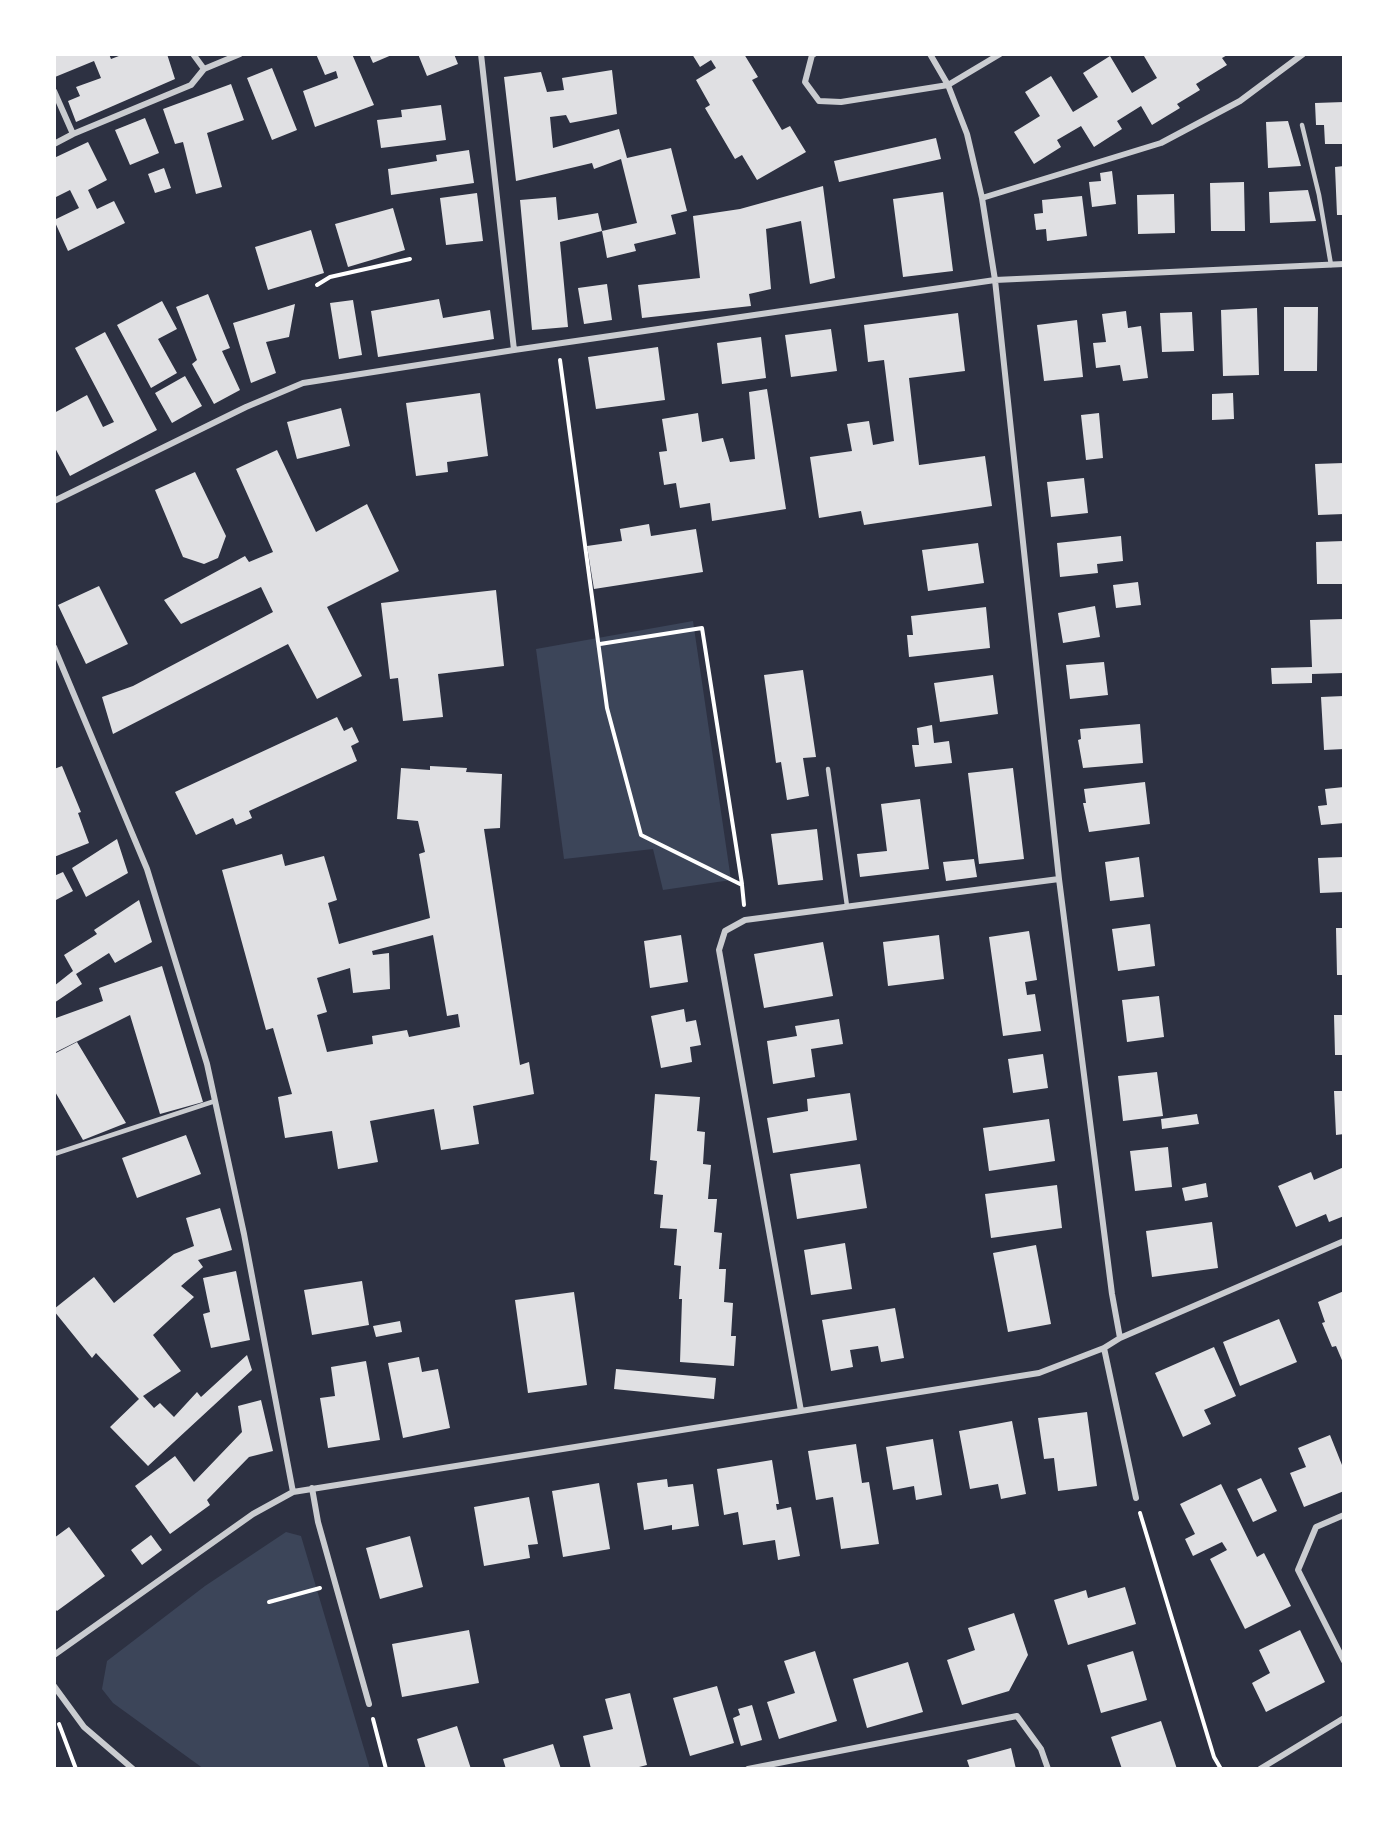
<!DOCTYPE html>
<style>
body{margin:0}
#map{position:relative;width:1398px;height:1823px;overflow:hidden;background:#2d3142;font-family:"IBM Plex Sans",sans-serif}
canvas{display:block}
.frame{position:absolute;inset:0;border:56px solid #fff;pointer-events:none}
</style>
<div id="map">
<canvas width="1398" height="1823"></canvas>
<div class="frame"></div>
</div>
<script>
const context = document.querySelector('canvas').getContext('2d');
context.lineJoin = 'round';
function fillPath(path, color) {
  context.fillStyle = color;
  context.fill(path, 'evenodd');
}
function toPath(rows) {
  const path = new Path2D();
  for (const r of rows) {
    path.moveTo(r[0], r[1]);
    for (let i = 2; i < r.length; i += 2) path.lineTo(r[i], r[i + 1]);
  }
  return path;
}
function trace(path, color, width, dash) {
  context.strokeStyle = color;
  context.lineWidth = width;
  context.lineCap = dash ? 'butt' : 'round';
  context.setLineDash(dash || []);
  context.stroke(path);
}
fillPath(toPath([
 [693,621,731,880,663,890,653,849,564,859,536,649],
 [286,1532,301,1536,370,1769,204,1769,113,1703,102,1689,107,1661,205,1586]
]), '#3c4559');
fillPath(toPath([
 [54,54,109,54,111,59,124,54,167,54,175,79,76,122,68,101,80,96,76,87,101,78,94,61,55,77],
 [316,54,352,54,374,105,315,127,303,91,338,78,336,71,325,75],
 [369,54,394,54,373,63],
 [418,54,454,54,458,64,427,76],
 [692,54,744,54,758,77,752,80,782,130,790,126,806,152,757,180,742,155,735,159,705,108,710,105,696,80,716,68,711,60,700,67],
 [1147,54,1229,54,1222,58,1227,65,1196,84,1200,90,1177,104,1180,108,1152,125,1141,106,1117,121,1122,129,1094,147,1081,126,1057,140,1061,147,1034,164,1014,132,1040,116,1025,92,1051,76,1073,112,1098,97,1083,73,1110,56,1132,93,1157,78,1144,56],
 [272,68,297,130,272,140,247,78],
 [612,70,617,114,570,123,566,115,550,117,553,148,619,129,627,158,671,148,687,211,671,215,676,234,634,244,636,251,607,258,602,231,560,242,568,327,532,330,520,200,556,197,558,220,598,213,602,231,637,223,621,159,594,169,592,163,516,181,504,77,541,72,547,92,564,90,562,78],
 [231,84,244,120,207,133,222,187,196,194,183,142,175,144,163,109],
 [1344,102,1344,144,1325,144,1324,125,1316,125,1315,103],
 [441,105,446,140,381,148,377,120,402,117,401,110],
 [145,118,159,153,130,165,115,130],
 [1288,121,1301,166,1268,168,1266,122],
 [936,138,941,159,839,182,834,161],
 [88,142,107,180,88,190,97,209,114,201,125,223,68,251,54,220,79,208,70,190,54,198,54,158],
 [469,150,474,183,391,195,388,169,437,161,436,155],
 [1344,166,1344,215,1337,215,1335,167],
 [164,168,171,188,155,193,148,174],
 [1112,171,1116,204,1092,207,1089,182,1101,181,1100,173],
 [1244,182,1245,231,1211,231,1210,183],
 [823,186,835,278,810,284,801,221,766,229,771,289,749,294,751,306,642,318,638,285,700,278,693,216,740,209],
 [1308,190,1316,221,1270,223,1269,192],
 [943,192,953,271,903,277,893,199],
 [477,193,483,241,446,245,440,198],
 [1174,194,1175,233,1138,234,1137,195],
 [1082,196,1087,236,1047,241,1046,229,1036,230,1034,214,1043,213,1042,200],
 [393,208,405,250,348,267,335,224],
 [311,230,324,273,268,290,255,247],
 [607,284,612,320,584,324,578,288],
 [208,294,230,348,222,351,240,390,214,404,192,364,197,360,176,307],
 [439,299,443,318,490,310,494,339,378,357,371,311],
 [353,300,362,355,339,359,330,303],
 [162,301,177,329,158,339,177,373,151,388,117,325],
 [295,304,289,337,266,342,276,373,251,383,233,323],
 [1284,307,1318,307,1317,371,1284,371],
 [1257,308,1259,375,1223,376,1221,310],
 [1126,311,1128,328,1141,326,1148,378,1123,381,1120,365,1096,368,1093,343,1106,342,1102,314],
 [1192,312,1194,351,1162,352,1160,313],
 [958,313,965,371,909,378,919,465,985,456,992,506,864,525,861,511,819,518,810,457,852,451,847,424,869,421,873,445,894,441,884,360,868,362,864,325],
 [1077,320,1083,377,1044,381,1037,325],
 [831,329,837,371,791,377,785,335],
 [105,332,157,430,70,476,54,446,54,413,87,395,103,427,114,422,75,348],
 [761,337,766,378,722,384,717,343],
 [658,347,665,400,596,409,588,357],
 [185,376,202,406,172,423,155,393],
 [767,389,786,509,712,521,710,503,680,508,676,483,664,485,659,452,667,451,662,419,698,413,702,442,723,438,730,462,755,459,749,392],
 [480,393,488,456,447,462,448,472,416,476,406,403],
 [1233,393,1234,419,1212,420,1212,394],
 [341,408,350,446,297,459,287,422],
 [1099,413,1103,458,1086,460,1081,415],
 [277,450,316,532,367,504,399,571,327,607,362,676,317,699,288,644,113,734,102,697,133,686,273,612,261,587,181,624,164,600,245,556,249,562,273,552,236,469],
 [1344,463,1344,514,1318,515,1315,464],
 [195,472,226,536,218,558,204,564,183,557,155,490],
 [1084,478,1088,513,1051,517,1047,482],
 [649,524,651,536,696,529,703,572,594,589,587,546,622,541,620,529],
 [1121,536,1123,561,1097,564,1098,573,1060,577,1057,543],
 [1344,541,1344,584,1317,584,1316,542],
 [978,543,984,583,928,591,922,550],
 [1138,582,1141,605,1116,608,1113,585],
 [99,586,128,644,86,664,58,605],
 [496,590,504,666,438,674,443,717,403,721,398,678,390,679,381,603],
 [1095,606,1100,637,1063,643,1058,613],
 [986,607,990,648,909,657,907,635,913,635,911,616],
 [1344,619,1344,673,1312,674,1312,683,1272,684,1271,668,1312,667,1310,620],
 [1104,662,1108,695,1070,699,1066,665],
 [803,670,816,757,803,758,809,796,787,800,781,762,776,763,764,675],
 [993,675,998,714,940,722,934,683],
 [1344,696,1344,749,1324,750,1321,697],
 [337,717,344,731,352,727,359,742,351,746,357,761,249,811,252,818,236,825,233,818,196,835,175,792],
 [1140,724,1143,763,1083,768,1078,740,1081,739,1080,729],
 [932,725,934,743,949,741,952,763,915,767,912,745,919,745,917,728],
 [62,766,81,812,78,813,89,843,54,857,54,769],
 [430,766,467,768,466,772,502,774,500,828,484,829,520,1065,529,1062,534,1094,473,1106,479,1144,441,1150,434,1109,370,1121,378,1162,338,1169,332,1131,285,1138,278,1097,292,1094,273,1028,266,1030,222,870,282,854,285,866,324,856,337,900,328,903,339,944,430,918,419,854,425,852,418,821,397,819,401,768,430,770],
 [433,935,447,1016,458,1014,460,1027,409,1037,407,1030,372,1036,373,1044,327,1052,317,1015,327,1012,317,978,350,968,353,993,390,989,389,953,373,955,372,951],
 [1013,768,1024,859,979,864,968,773],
 [1145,782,1150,824,1089,832,1083,803,1086,803,1084,789],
 [1344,787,1344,823,1321,825,1318,806,1327,805,1325,789],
 [920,799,929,869,860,877,857,854,887,851,881,804],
 [817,829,823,880,778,885,771,834],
 [117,839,128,873,86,897,72,868],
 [1139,857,1144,897,1110,901,1105,862],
 [1344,857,1344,892,1320,893,1318,858],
 [974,859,977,877,946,881,943,862],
 [63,872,73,891,54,901,54,876],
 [139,900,152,942,115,963,109,953,76,974,82,984,54,1003,54,986,73,971,64,955,97,934,94,930],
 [1150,924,1155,966,1118,971,1112,929],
 [1336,928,1344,928,1344,975,1337,975],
 [1029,931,1037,980,1025,982,1027,995,1035,994,1041,1031,1003,1036,989,937],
 [681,935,688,982,650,988,644,941],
 [939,935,944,979,888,986,883,942],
 [823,942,833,996,764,1008,754,954],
 [162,966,203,1102,160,1114,130,1015,54,1053,54,1014,56,1018,103,1001,99,988],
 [1159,996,1164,1037,1127,1042,1122,1000],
 [684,1009,686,1022,696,1020,701,1045,690,1047,692,1062,661,1068,651,1016],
 [1334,1015,1344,1015,1344,1055,1335,1055],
 [839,1019,843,1044,811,1049,815,1077,773,1084,767,1041,797,1036,795,1026],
 [77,1042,126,1123,83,1140,54,1090,54,1054],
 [1043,1054,1048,1088,1013,1093,1008,1059],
 [1157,1072,1163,1116,1123,1121,1118,1076],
 [1334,1091,1344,1091,1344,1134,1336,1135],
 [850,1093,857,1140,773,1153,767,1118,808,1111,807,1099],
 [655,1094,700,1097,697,1131,705,1132,703,1164,711,1165,708,1199,717,1199,714,1232,722,1233,719,1269,726,1269,724,1302,733,1303,731,1336,736,1336,734,1366,680,1362,682,1299,679,1299,681,1266,674,1265,677,1229,660,1228,663,1195,654,1194,657,1161,650,1160],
 [1197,1114,1199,1124,1162,1129,1161,1119],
 [1049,1119,1055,1161,989,1171,983,1128],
 [186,1135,201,1174,137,1198,122,1158],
 [1168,1147,1172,1187,1135,1191,1130,1151],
 [860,1164,867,1208,797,1219,790,1174],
 [1344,1167,1344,1216,1329,1222,1326,1214,1296,1227,1278,1186,1311,1172,1314,1180],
 [1206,1183,1208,1197,1185,1201,1182,1188],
 [1057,1185,1062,1228,991,1238,985,1194],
 [220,1208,232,1250,198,1260,203,1267,181,1286,194,1297,153,1335,181,1371,143,1396,154,1408,160,1403,174,1417,197,1392,201,1397,247,1355,252,1370,148,1466,110,1427,139,1399,96,1353,92,1358,54,1311,54,1309,94,1277,114,1303,174,1254,194,1246,186,1218],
 [1212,1222,1218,1268,1152,1277,1146,1231],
 [845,1243,852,1289,811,1295,804,1250],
 [1036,1245,1051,1324,1008,1332,993,1253],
 [236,1271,250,1340,211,1348,203,1314,210,1312,203,1278],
 [362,1281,369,1325,312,1335,304,1290],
 [1344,1291,1344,1365,1336,1346,1332,1347,1322,1323,1325,1322,1318,1302],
 [574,1292,587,1385,528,1393,515,1300],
 [895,1308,904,1358,881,1362,878,1346,850,1350,853,1367,831,1371,822,1320],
 [1279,1319,1297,1362,1240,1386,1223,1342],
 [400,1321,402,1332,376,1337,373,1326],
 [1214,1347,1236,1396,1204,1410,1211,1424,1183,1437,1155,1373],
 [419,1357,422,1372,438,1369,450,1428,403,1438,388,1363],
 [366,1361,380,1440,328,1448,320,1398,335,1396,331,1367],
 [616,1369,716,1378,714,1399,614,1389],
 [261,1400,273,1451,249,1457,207,1500,210,1505,170,1534,135,1486,175,1456,194,1482,242,1432,238,1406],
 [1087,1412,1097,1486,1058,1491,1054,1458,1044,1459,1038,1418],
 [1012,1421,1026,1494,1001,1499,998,1484,970,1489,959,1431],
 [1330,1435,1344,1470,1344,1491,1304,1507,1290,1473,1306,1467,1298,1448],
 [933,1439,942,1495,916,1500,914,1486,893,1490,886,1447],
 [856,1444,862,1483,869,1482,879,1544,841,1549,833,1497,816,1500,808,1451],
 [772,1460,779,1504,776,1504,777,1510,791,1507,800,1556,778,1560,775,1540,743,1545,738,1512,724,1515,717,1469],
 [1261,1478,1277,1511,1253,1522,1237,1489],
 [667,1479,668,1487,693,1484,699,1526,672,1530,672,1525,644,1530,637,1483],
 [599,1483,610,1549,563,1557,552,1491],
 [1221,1484,1257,1557,1264,1553,1291,1606,1245,1629,1210,1559,1227,1550,1222,1542,1193,1556,1185,1539,1195,1534,1180,1504],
 [529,1497,538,1544,528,1545,530,1558,484,1566,474,1507],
 [69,1527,105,1576,57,1611,54,1608,54,1538],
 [151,1535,162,1550,142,1565,131,1550],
 [410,1536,423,1587,380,1599,366,1548],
 [1125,1587,1136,1624,1068,1645,1054,1600,1086,1590,1088,1598],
 [1014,1613,1028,1655,1009,1691,962,1705,947,1660,975,1650,968,1628],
 [469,1630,479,1683,402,1697,392,1644],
 [1300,1630,1325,1682,1266,1712,1252,1683,1270,1673,1259,1650],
 [815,1651,837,1721,779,1739,767,1702,795,1693,784,1661],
 [1133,1651,1147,1700,1101,1713,1087,1665],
 [908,1662,923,1712,867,1728,853,1679],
 [717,1686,734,1743,690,1756,673,1698],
 [630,1693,647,1765,631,1769,591,1769,583,1736,613,1729,605,1699],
 [752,1705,762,1740,741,1746,733,1718,740,1715,738,1709],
 [1161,1721,1177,1769,1122,1769,1111,1737],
 [457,1726,471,1769,426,1769,417,1739],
 [553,1744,561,1769,506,1769,503,1759],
 [1011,1748,1016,1769,970,1769,967,1760]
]), '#e0e0e3');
trace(toPath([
 [317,285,330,277,410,259],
 [560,360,607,708,641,835,742,885,744,905],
 [600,644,702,628,742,884],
 [1140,1513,1214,1757,1221,1769],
 [269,1602,320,1588],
 [373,1719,386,1769],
 [59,1724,76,1769]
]), '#fff', 4);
trace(toPath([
 [1302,125,1319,195,1331,265],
 [828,769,847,906],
 [54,1154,215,1101]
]), '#caccd0', 4.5);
trace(toPath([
 [193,54,204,69],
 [481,54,514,350],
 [814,54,812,55,805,82,819,101,841,102,948,85,1000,54],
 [930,54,948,85,967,134,982,198,995,280,1059,879,1112,1294,1120,1338],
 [54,91,73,134],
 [54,144,73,134,191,85,204,69,240,54],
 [982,198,1161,143,1240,101,1303,54],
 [54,501,246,407,303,383,514,350,995,280,1344,264],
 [54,647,147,869,207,1064,244,1234,293,1492],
 [1104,1348,1136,1498],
 [801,1411,719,950,725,931,745,920,1059,879],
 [312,1488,318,1522,369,1704],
 [1344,1515,1316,1527,1298,1570,1344,1661],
 [54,1655,253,1514,293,1492,1039,1373,1104,1348,1120,1338,1344,1241],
 [54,1686,84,1727,133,1769],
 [748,1769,1017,1716,1041,1749,1048,1769],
 [1260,1769,1344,1718]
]), '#caccd0', 6);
</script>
